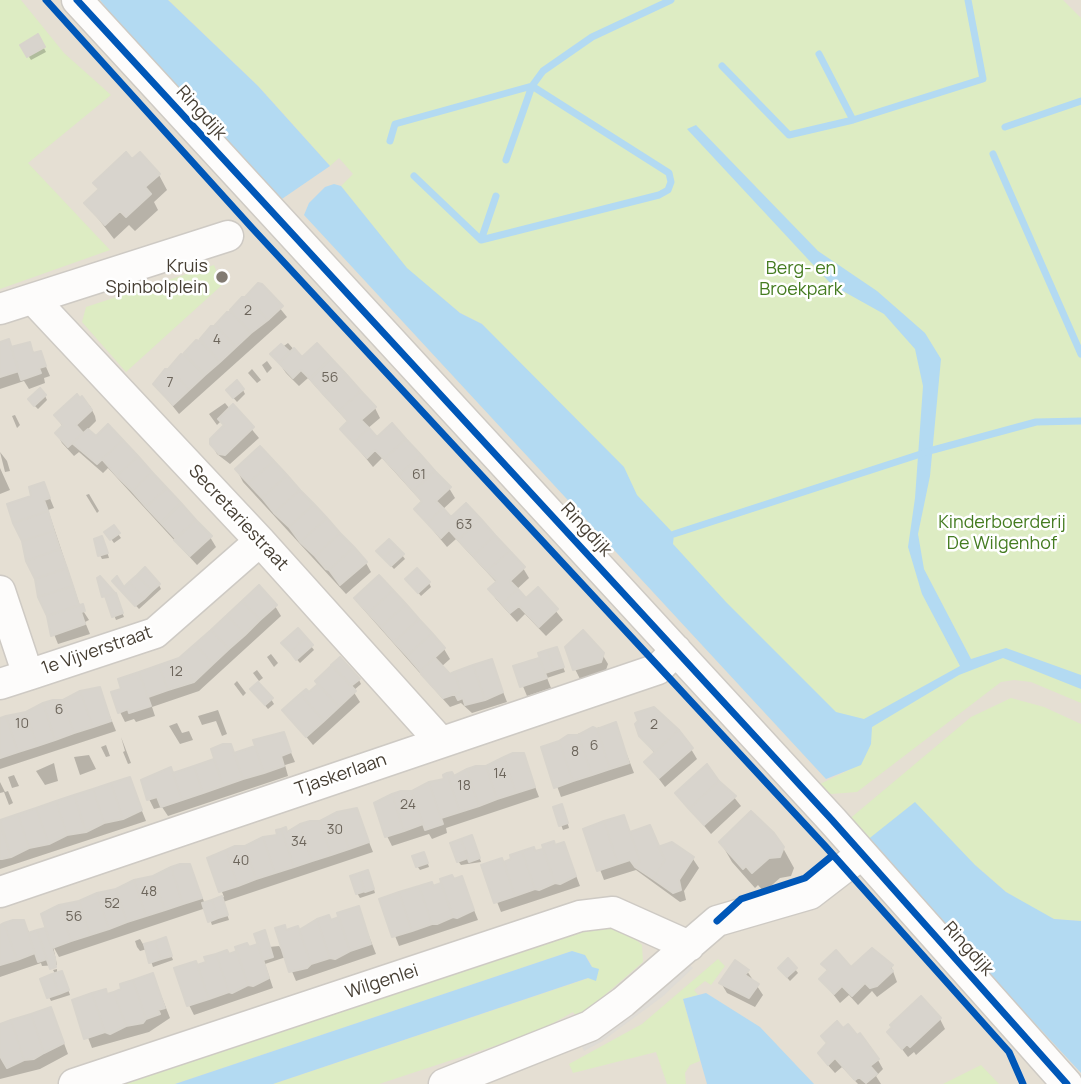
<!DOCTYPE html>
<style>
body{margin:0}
canvas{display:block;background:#f0ede6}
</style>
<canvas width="1081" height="1084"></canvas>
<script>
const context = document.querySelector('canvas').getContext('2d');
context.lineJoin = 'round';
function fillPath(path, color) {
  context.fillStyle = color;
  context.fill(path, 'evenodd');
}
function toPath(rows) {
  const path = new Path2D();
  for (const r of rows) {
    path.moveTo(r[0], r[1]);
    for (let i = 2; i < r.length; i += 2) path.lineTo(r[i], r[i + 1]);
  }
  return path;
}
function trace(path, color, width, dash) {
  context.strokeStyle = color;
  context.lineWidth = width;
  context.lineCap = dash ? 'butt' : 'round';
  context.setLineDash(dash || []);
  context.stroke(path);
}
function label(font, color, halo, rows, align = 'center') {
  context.font = font + ' Manrope,sans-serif';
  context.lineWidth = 5;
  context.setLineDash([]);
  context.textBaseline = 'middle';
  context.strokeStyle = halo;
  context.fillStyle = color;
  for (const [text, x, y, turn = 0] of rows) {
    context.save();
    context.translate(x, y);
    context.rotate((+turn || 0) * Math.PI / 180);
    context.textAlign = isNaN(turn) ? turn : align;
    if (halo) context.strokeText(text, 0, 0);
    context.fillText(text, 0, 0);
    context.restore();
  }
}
fillPath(toPath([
 [0,0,1081,0,1081,1084,0,1084]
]), '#e5dfd3');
fillPath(toPath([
 [0,0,21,0,64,53,111,95,28,163,110,250,0,289],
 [168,0,1063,0,1081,18,1081,703,1031,682,1014,680,1001,682,857,792,831,794,818,785,849,770,482,324,460,313,407,269,341,186,353,174,339,158,330,166,258,86],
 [214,265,222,285,126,372,82,322,86,307],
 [1011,698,1044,707,1081,724,1081,921,1054,919,1040,914,1006,892,975,865,866,841,847,821,971,717],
 [608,927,627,932,642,945,643,962,578,1018,573,1012,537,1032,379,1084,273,1084,589,978,596,980,589,960,572,951,175,1084,100,1084,552,934],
 [718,959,725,966,711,985,705,981,694,990,698,995,683,999,700,1061,690,1065,685,1073,686,1084,667,1084,656,1052,573,1073,569,1064,642,1024],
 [981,1065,999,1084,943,1084]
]), '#ddecc3');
fillPath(toPath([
 [689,964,693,968,662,997,601,1042,584,1051,582,1046,627,1017]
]), '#dfdcd6');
fillPath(toPath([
 [100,0,168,0,258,86,330,166,276,203,158,73],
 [696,125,818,251,877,291,925,333,941,359,930,476,918,534,924,569,971,659,1006,648,1081,675,1081,689,1003,658,959,675,872,727,871,744,861,765,826,779,304,215,309,203,325,187,334,184,341,186,407,268,460,313,482,324,624,467,637,495,674,534,673,544,726,602,836,712,864,719,960,666,922,594,908,547,915,498,923,386,915,349,884,314,832,285,687,129],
 [915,802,975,865,1006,892,1054,919,1081,921,1081,1073,866,841],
 [572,951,585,955,592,967,599,969,596,981,588,978,273,1084,175,1084],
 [706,993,760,1027,814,1084,707,1084,683,999]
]), '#b3daf2');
fillPath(toPath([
 [38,37,46,52,31,60,22,46],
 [132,161,159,175,167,190,154,202,158,210,135,231,129,225,114,239,86,203],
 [261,285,287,317,179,414,155,384,197,342,202,342,212,328,214,331],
 [8,341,13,349,29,344,35,355,40,353,50,376,44,378,45,383,29,389,24,381,0,389,0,343],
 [288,343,302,359,375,408,380,418,367,429,377,439,449,488,455,498,442,510,451,519,523,568,529,578,516,590,526,600,538,589,563,620,546,636,525,614,517,622,496,599,490,590,497,583,456,539,447,547,416,510,423,503,382,458,373,467,342,429,349,423,308,378,299,386,286,373,273,354],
 [267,361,272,368,267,373,262,365],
 [252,369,261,380,257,383,248,373],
 [243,390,245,394,237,402,231,395],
 [45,396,47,400,38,409,32,403],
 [77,397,90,406,95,416,96,421,87,430,210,537,216,547,197,565,108,468,103,473,79,452,74,456,62,443,57,434,63,427,56,416],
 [225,403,230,409,233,407,259,438,230,464,217,454,211,443,225,427,221,421,217,425,209,414],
 [15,415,20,425,17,428,12,416],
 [260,448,366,563,371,572,346,594,243,482,238,472],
 [0,452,7,461,10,471,5,472],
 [0,468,10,490,0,494],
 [44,484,54,508,48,510,80,606,89,620,85,622,90,634,58,644,43,607,33,497],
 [89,494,99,511,97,513,86,495],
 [113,527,121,538,114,543,106,532],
 [104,542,109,558,102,559,100,555],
 [381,555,402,555,405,559,394,569],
 [100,578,114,594,124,617,116,620],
 [379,578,444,649,450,659,441,667,449,676,491,661,507,702,472,713,461,703,450,707,356,601],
 [410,583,429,583,431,587,421,596],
 [117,585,123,590,159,585,161,589,139,609],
 [275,606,281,616,199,691,152,707,155,716,136,722,134,719,125,722,120,712,123,690,120,680,180,660],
 [283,644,311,646,314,650,300,663],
 [558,653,565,672,547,678,551,688,527,696,515,667],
 [271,654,278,663,274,667,267,657],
 [602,654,608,664,606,670,580,679,575,669],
 [257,670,263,678,259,681,253,673],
 [359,680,361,684,353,691,360,702,313,745,285,711,309,695],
 [237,681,246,693,243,696,234,684],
 [99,689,116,731,0,769,0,721],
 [252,690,271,699,274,704,268,709],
 [218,710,227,734,222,736,216,721,202,725,198,716],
 [177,723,182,733,189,731,193,740,180,744,169,726],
 [615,724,634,773,561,797,543,748,588,730],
 [283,734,295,762,285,765,288,776,168,816,162,807,154,809,149,799,153,775,170,769,174,774,216,760,230,746,235,754],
 [641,735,691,749,697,759,665,787,646,762,655,754],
 [121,737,131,763,128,764,123,752,125,751],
 [106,745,110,756,106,757,101,747],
 [89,755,96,769,80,775,74,757],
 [514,755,523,755,539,797,446,828,447,833,432,839,429,834,392,846,387,836,421,786,444,781],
 [54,763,58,781,45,785,36,771],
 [14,775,19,786,12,788,8,777],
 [129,779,146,821,0,869,0,822],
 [0,782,5,792,8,791,13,803,9,805,4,792,0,793],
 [725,786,741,806,711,834,677,794],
 [555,808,564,811,569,828,563,830],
 [356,810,373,852,223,902,229,920,212,925,206,908,59,957,53,946,57,965,42,966,41,963,0,977,0,928,23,921,30,934,47,929,86,901,189,865,205,904,224,897,209,859,216,854,253,845,254,841,273,835,280,837,291,829],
 [623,817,631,833,650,827,659,848,671,844,693,859,699,868,684,891,686,900,680,902,636,870,604,880,585,830],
 [474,841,481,862,461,865,458,861],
 [721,843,783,848,794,868,791,876,780,878,764,892,758,885,755,888,732,862],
 [564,844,580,886,501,912,483,866,504,864],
 [426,858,429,867,420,870,417,866],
 [370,876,375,893,360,898,357,893],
 [461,878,478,920,399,946,381,900],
 [358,908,376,954,296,981,286,957,265,964,273,988,194,1015,189,1005,197,966,249,949,279,946,283,952,286,932,299,932,331,921],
 [140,939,144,946,165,939,173,960,153,967,147,949,140,951,137,947,135,941],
 [823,964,851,970,891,966,897,982,877,997,872,991,858,1005,849,995,840,1003,821,979,828,972],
 [57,969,57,975,64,977,70,995,51,1001,49,997,56,975,53,970],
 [795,969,798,973,790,981,782,972],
 [747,971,763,995,755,1007,727,993,721,983],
 [153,975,170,1018,149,1032,92,1048,74,1001,108,996],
 [51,1009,68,1054,40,1069,0,1079,0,1026],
 [940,1019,945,1029,916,1055,914,1052,908,1057,889,1032,894,1028],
 [843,1030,857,1037,860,1035,870,1046,883,1069,876,1076,881,1084,858,1084,842,1067,835,1073,826,1063,820,1053,828,1044,823,1036]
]), '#0003');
trace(toPath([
 [819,54,853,120,983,79,968,0],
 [722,66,789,135,853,120],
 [1005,127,1081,101],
 [390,141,395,124,532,86,669,173,671,182,668,190,659,195,481,240,414,176],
 [993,154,1081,354],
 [506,160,532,86,543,71,592,37,671,0],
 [481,240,496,196],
 [674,534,933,450,1036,422,1081,421]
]), '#b3daf2', 7);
const building = toPath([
 [38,34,45,47,27,57,20,45,38,34],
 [126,152,132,159,140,152,160,174,145,187,151,194,126,217,120,211,105,225,84,203,99,189,93,183,126,152],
 [258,283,262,284,283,306,268,320,246,296,258,283],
 [242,297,247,297,268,320,251,333,230,310,242,297],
 [227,312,231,312,251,333,236,347,215,325,227,312],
 [211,326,216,326,236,347,220,362,200,339,211,326],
 [9,339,19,371,0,377,0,342,9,339],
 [196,340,200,341,220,362,205,375,184,353,196,340],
 [30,342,33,353,41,351,46,366,39,368,41,373,21,380,11,347,30,342],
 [317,343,331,358,310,379,301,370,293,378,279,363,294,348,302,357,317,343],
 [281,344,290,352,279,363,270,354,281,344],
 [181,354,185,355,205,375,189,390,169,368,181,354],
 [331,358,346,374,324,395,310,379,331,358],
 [165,369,170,369,189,390,173,405,153,384,165,369],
 [346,374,361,391,339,411,324,395,346,374],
 [237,380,244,389,233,398,226,390,237,380],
 [40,388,46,395,34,406,28,399,40,388],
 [361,391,376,407,361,420,369,428,353,443,340,429,348,421,339,411,361,391],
 [77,394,80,398,82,396,92,410,76,425,83,433,68,447,55,433,63,425,54,415,77,394],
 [233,404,254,427,225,455,219,454,210,444,210,439,224,425,218,419,233,404],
 [392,423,406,439,384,459,375,450,367,458,353,443,369,428,377,437,392,423],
 [108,424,123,440,97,464,72,443,88,429,96,436,108,424],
 [406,439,421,455,399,475,384,459,406,439],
 [123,440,138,456,117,476,102,459,123,440],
 [260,446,274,461,248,483,235,469,260,446],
 [421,455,435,471,413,491,399,475,421,455],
 [138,456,152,472,132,491,117,476,138,456],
 [274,461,287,475,262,498,248,483,274,461],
 [435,471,451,487,436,501,443,508,427,523,414,509,422,501,413,491,435,471],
 [152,472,167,488,146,507,132,491,152,472],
 [287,475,300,490,274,513,262,498,287,475],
 [44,482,50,498,44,500,48,511,13,523,7,504,31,496,29,487,44,482],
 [167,488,181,503,161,523,146,507,167,488],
 [300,490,314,504,289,527,274,513,300,490],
 [181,503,196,520,176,539,161,523,181,503],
 [466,503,481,519,458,540,449,530,441,538,427,523,443,508,451,517,466,503],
 [314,504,327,518,300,542,289,527,314,504],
 [48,511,54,531,22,541,13,523,48,511],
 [327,518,340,533,315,556,300,542,327,518],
 [481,519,495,535,473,556,458,540,481,519],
 [196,520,212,536,190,556,174,540,196,520],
 [114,525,120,533,110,540,104,532,114,525],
 [54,531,60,549,26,561,22,541,54,531],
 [340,533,354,547,329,570,326,569,315,556,340,533],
 [495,535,510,551,487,571,473,556,495,535],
 [102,536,108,553,98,556,94,539,102,536],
 [389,539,396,546,383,558,376,551,389,539],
 [396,546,404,554,391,566,383,558,396,546],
 [354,547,367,562,340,585,329,570,354,547],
 [60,549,67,568,35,579,26,561,60,549],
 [510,551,525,567,510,581,518,589,502,604,488,589,497,581,487,571,510,551],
 [145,567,160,584,152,591,137,575,145,567],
 [67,568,73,586,38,597,35,579,67,568],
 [417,568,430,582,418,593,405,579,417,568],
 [137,575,152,591,144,599,129,582,137,575],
 [379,575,393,590,368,613,354,598,379,575],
 [100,576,115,593,102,597,97,578,100,576],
 [117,576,124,587,129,582,144,599,135,606,112,581,117,576],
 [259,585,277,605,260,620,242,601,259,585],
 [73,586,79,605,47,616,38,597,73,586],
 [538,587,558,609,539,627,519,606,510,613,502,604,518,589,526,598,538,587],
 [393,590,406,604,381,627,368,613,393,590],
 [116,593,123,613,112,617,105,596,116,593],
 [242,601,260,620,245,635,227,615,242,601],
 [83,604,85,611,81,612,85,624,51,636,47,616,83,604],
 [406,604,419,619,394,642,381,627,406,604],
 [227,615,245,635,229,649,211,630,227,615],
 [419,619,432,633,407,656,394,642,419,619],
 [298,628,306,637,290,652,281,643,298,628],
 [211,630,229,649,213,664,195,644,211,630],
 [583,630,604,653,601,662,573,670,565,647,583,630],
 [432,633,445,648,420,671,407,656,432,633],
 [306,637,313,645,296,660,290,652,306,637],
 [195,644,213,664,194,682,179,658,195,644],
 [557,647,564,667,554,670,547,650,557,647],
 [547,650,554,670,545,673,538,653,547,650],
 [340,657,360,679,351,686,331,665,340,657],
 [179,658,194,682,168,690,159,665,179,658],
 [435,658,450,674,454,672,461,692,443,698,421,674,420,671,435,658],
 [539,658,547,678,520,687,513,666,539,658],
 [492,659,503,692,485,700,473,665,492,659],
 [159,665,168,690,148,697,139,672,159,665],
 [332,665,356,691,339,707,315,681,332,665],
 [473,665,485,700,465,705,463,698,458,700,455,694,461,692,454,672,473,665],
 [139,672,151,706,129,713,128,709,118,713,111,692,121,689,118,679,139,672],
 [258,682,273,698,265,705,250,689,258,682],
 [318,684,339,707,324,721,300,694,306,689,309,692,318,684],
 [100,687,111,721,93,727,80,691,100,687],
 [80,691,93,727,74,733,63,700,80,691],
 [300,694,324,721,306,737,282,710,300,694],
 [53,700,63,700,74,733,55,740,43,703,53,700],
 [43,703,55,740,37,746,26,712,43,703],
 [654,707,679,730,655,752,639,736,635,724,638,721,635,713,654,707],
 [26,712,37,746,18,752,6,716,26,712],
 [6,716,18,752,0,758,0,718,6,716],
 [616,722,629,763,610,769,597,729,616,722],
 [593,727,597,729,610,769,592,775,578,735,593,727],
 [679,730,693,748,659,778,644,762,679,730],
 [284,732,291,752,281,756,284,766,264,773,253,740,284,732],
 [568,735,578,735,592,775,573,781,559,741,568,735],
 [559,741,573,781,554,788,541,747,559,741],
 [223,744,231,744,243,779,223,786,211,749,223,744],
 [255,746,264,773,243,779,234,753,255,746],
 [513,753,524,753,535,787,516,793,504,757,513,753],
 [504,757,516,793,497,799,486,766,504,757],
 [214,759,223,786,203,793,194,766,214,759],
 [707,764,719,781,689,809,675,793,707,764],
 [194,766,203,793,182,800,173,773,194,766],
 [476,766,486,766,497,799,479,806,467,769,476,766],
 [171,767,182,800,161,807,157,797,147,800,141,780,171,767],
 [467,769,479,806,460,812,447,773,452,772,454,776,467,769],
 [447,773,460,812,441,818,429,782,444,779,443,775,447,773],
 [130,777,142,810,123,819,111,783,130,777],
 [719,781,736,796,704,825,689,809,719,781],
 [429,782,443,824,425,830,412,791,429,782],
 [111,783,123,819,104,823,93,789,111,783],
 [93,789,104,823,86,832,74,795,93,789],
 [401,791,412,791,423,824,404,831,392,794,401,791],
 [392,794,404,831,385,837,374,803,392,794],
 [74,795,86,832,67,835,56,801,74,795],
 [56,801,67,835,49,844,36,808,56,801],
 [562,804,568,823,559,826,553,807,562,804],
 [36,808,49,844,29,848,18,814,36,808],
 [357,808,369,842,349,849,337,812,357,808],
 [751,811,774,833,784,847,780,857,769,858,752,873,746,866,743,869,719,842,751,811],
 [337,812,349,849,331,855,320,821,337,812],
 [18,814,29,848,11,857,0,820,18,814],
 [624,815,640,861,635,867,630,860,618,864,604,821,624,815],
 [310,821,320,821,331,855,312,861,300,824,310,821],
 [604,821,618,864,597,871,583,829,604,821],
 [0,824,11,857,2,859,0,859,0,824],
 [300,824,312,861,294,867,281,829,286,827,287,832,300,824],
 [650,825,665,860,653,879,635,867,640,861,630,832,650,825],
 [281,829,294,867,275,873,263,837,277,835,276,830,281,829],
 [472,835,480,858,469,862,461,839,472,835],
 [263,837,275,873,256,879,245,846,263,837],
 [461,839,468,858,457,862,450,843,461,839],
 [554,841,555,845,564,842,576,876,560,884,555,883,542,845,554,841],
 [672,842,694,857,679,880,681,890,673,893,653,879,665,860,658,847,672,842],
 [235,846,245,846,256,879,238,886,226,850,235,846],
 [534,847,535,851,543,849,555,883,539,890,535,889,522,851,534,847],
 [226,850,238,886,219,892,207,858,226,850],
 [522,851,535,889,515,896,504,862,511,859,510,855,522,851],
 [424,852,428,863,416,867,412,856,424,852],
 [502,858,515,896,494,903,481,865,502,858],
 [180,864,190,864,202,898,183,904,171,867,180,864],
 [171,867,183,904,165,910,153,876,171,867],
 [368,870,374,889,365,892,359,873,368,870],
 [359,873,365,891,356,894,350,876,359,873],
 [452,875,454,879,462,876,474,910,457,918,453,917,440,879,452,875],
 [153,876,165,910,146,916,134,880,153,876],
 [134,880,146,916,127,922,116,889,134,880],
 [432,882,433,886,441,883,453,917,437,924,432,924,419,886,432,882],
 [419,886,432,924,412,931,399,892,419,886],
 [116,889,127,922,109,929,97,893,116,889],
 [399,892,412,931,392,937,379,899,399,892],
 [97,893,109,929,90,935,79,901,97,893],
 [222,896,228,915,218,918,212,900,222,896],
 [212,900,218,918,208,922,202,903,212,900],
 [79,901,90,935,71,941,59,905,79,901],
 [59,905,71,941,52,948,41,914,59,905],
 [359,906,371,944,350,951,337,913,359,906],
 [329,915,331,920,339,917,350,951,335,959,330,958,317,919,329,915],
 [317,919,330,958,311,964,299,930,317,919],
 [13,920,24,920,35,953,17,960,4,923,13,920],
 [4,923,17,960,0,965,0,925,4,923],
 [285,925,286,930,298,926,311,964,307,968,289,972,275,928,285,925],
 [45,928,55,958,56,967,50,969,37,930,45,928],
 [37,930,47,959,38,962,28,933,37,930],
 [265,930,273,957,263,960,254,934,265,930],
 [166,937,172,956,161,959,155,941,166,937],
 [155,941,161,959,149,963,144,944,155,941],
 [247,943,249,947,258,944,269,978,253,986,248,985,235,947,247,943],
 [872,948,893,965,890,968,893,971,877,986,870,988,865,983,852,996,842,986,834,994,819,979,828,970,821,964,836,950,851,967,872,948],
 [227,950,229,954,237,951,248,985,232,993,229,992,216,954,227,950],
 [216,954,229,992,209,999,197,965,206,962,204,957,216,954],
 [788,958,797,968,787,977,778,968,788,958],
 [735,960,749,970,745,975,759,984,749,998,719,983,735,960],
 [196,961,209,999,187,1006,174,968,196,961],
 [62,971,69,990,59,994,52,974,62,971],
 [153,973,165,1008,158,1010,160,1014,146,1019,133,980,153,973],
 [52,974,59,994,47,998,40,979,52,974],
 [133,980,146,1019,143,1023,126,1026,114,992,121,989,120,984,133,980],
 [106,989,107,994,114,992,126,1026,110,1034,105,1032,92,993,106,989],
 [92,993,105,1032,84,1039,72,1000,92,993],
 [921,996,941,1018,910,1047,907,1044,902,1049,887,1032,892,1027,890,1025,921,996],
 [51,1007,64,1043,44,1053,31,1014,51,1007],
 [31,1014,44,1053,34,1059,24,1060,11,1020,31,1014],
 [11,1020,24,1060,7,1068,0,1056,0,1024,11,1020],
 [837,1021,843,1028,848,1024,857,1035,860,1033,879,1059,870,1066,877,1074,866,1083,859,1077,855,1080,835,1058,828,1065,818,1053,827,1043,821,1036,837,1021]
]);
fillPath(building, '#d8d4cd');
trace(building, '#d8d4cc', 2);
const minor = toPath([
 [77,0,832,820,1067,1084],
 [33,299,260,541,440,741],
 [0,309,228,236],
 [0,591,28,675,0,684],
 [28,675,155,633,260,541],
 [0,892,658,669,676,650],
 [74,1084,580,916,613,912,689,946],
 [444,1084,590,1026,623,1002,717,921,810,894,862,854]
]);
trace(minor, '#cecac4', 33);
trace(minor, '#fdfcfb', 30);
trace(toPath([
 [46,0,253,229,825,846,1009,1052,1023,1084],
 [77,0,832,820,1067,1084],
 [717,921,741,899,805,878,833,855]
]), '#0057b8', 7);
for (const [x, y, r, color] of [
 [222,277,7,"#827b72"]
]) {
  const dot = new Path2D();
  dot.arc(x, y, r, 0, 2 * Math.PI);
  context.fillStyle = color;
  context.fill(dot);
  trace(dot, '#fff', 2.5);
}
label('14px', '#6c655b', null, [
 ["2",248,311],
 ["4",217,340],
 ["56",330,378],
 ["7",170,383],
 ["61",419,475],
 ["63",464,525],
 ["12",176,672],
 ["6",59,710],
 ["10",22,724],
 ["2",654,725],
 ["6",594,746],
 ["8",575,752],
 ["14",500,774],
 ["18",464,786],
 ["24",408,805],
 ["30",335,830],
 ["34",299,842],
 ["40",241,861],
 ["48",149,892],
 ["52",112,904],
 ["56",74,917]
]);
label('18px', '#463e33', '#fff', [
 ["Ringdijk",201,113,48],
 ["Secretariestraat",238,518,47],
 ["Ringdijk",586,530,47],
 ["1e Vijverstraat",97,651,-19],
 ["Tjaskerlaan",341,775,-19],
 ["Ringdijk",968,949,48],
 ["Wilgenlei",382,982,-18]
]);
label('18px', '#463e33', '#fff', [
 ["Kruis",208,267],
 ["Spinbolplein",208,288]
], 'right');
label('18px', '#457c21', '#fff', [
 ["Berg- en",801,269],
 ["Broekpark",801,290],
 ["Kinderboerderij",1002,523],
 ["De Wilgenhof",1002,544]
]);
</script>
